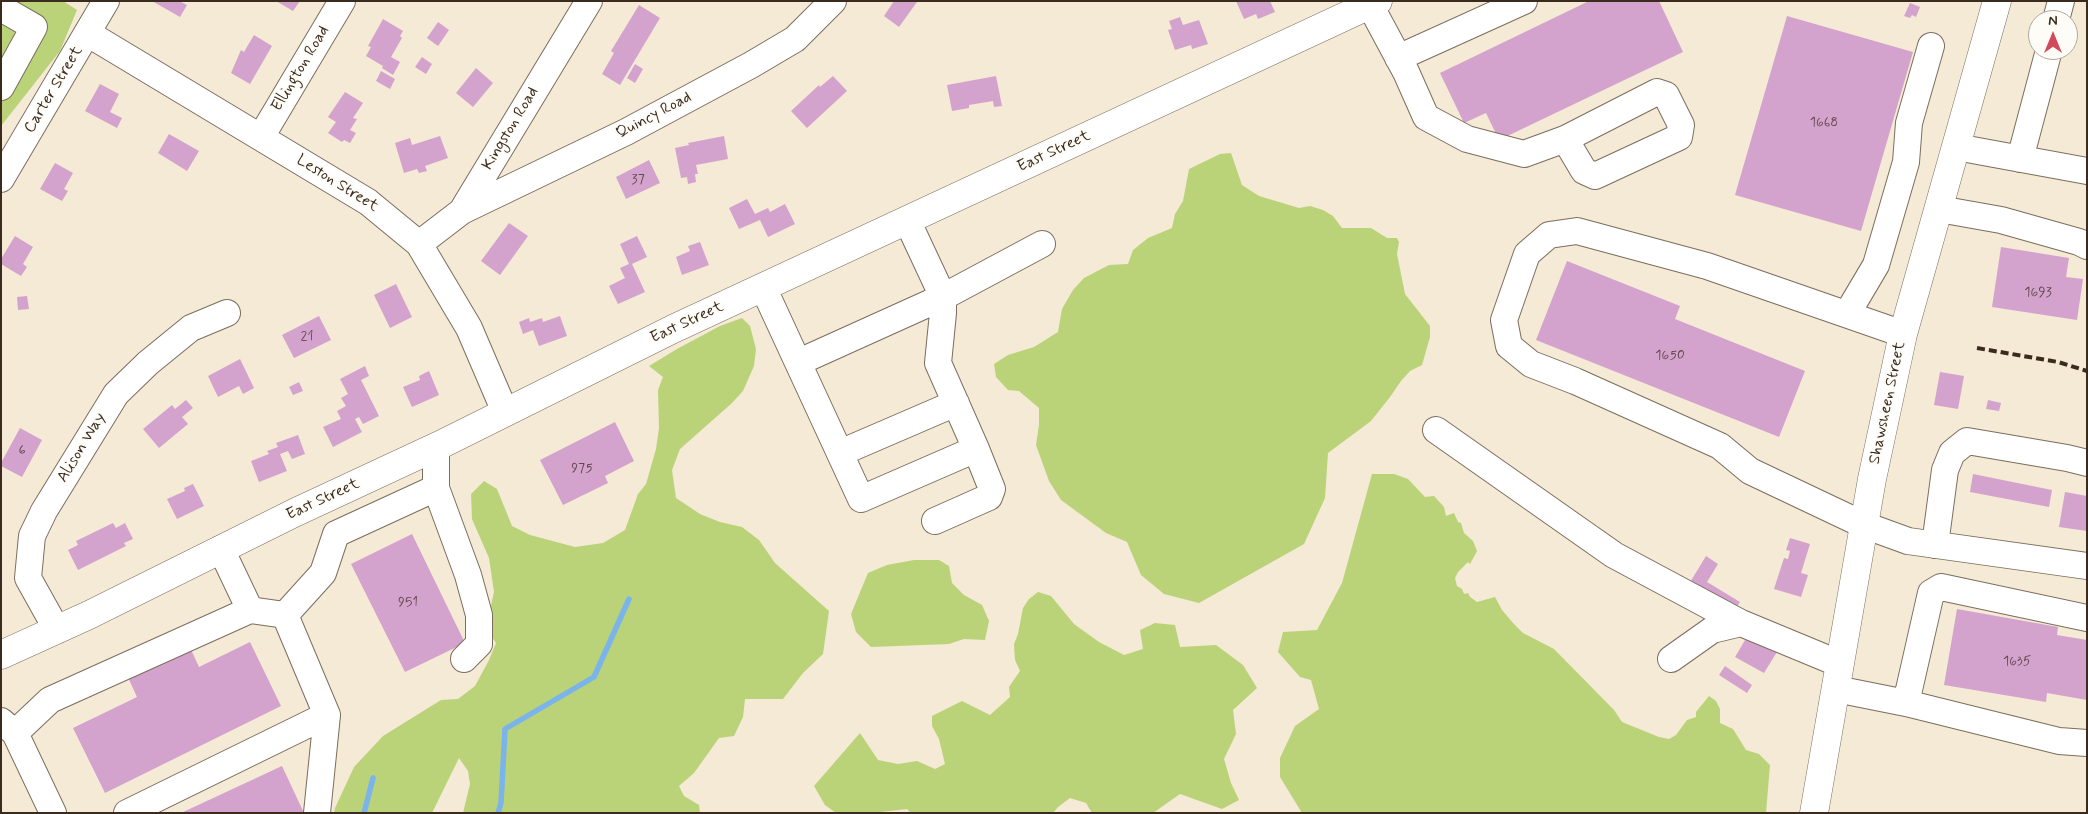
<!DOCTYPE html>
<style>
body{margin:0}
#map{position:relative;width:2088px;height:814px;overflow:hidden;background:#f4ead5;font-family:Mynerve,sans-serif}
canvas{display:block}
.frame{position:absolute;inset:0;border:2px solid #3b2a1e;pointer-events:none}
.north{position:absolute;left:2028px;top:10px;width:50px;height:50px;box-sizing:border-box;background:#fdfcf7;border:1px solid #afa8a0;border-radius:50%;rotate:0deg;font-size:14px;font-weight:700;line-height:20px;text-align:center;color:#3b2a1e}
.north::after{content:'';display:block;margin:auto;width:18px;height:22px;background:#d1495b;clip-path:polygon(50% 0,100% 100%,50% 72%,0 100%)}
</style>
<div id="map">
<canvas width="2088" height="814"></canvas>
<div class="frame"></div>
<div class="north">N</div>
</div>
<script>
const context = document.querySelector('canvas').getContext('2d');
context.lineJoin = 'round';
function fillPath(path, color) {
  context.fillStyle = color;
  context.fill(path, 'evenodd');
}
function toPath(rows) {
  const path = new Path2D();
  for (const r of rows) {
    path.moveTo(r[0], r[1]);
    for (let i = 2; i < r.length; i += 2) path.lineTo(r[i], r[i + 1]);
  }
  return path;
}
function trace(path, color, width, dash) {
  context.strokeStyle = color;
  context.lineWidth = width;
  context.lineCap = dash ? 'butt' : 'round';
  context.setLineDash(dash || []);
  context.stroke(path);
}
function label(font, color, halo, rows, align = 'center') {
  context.font = font + ' Mynerve,sans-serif';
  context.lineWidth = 4;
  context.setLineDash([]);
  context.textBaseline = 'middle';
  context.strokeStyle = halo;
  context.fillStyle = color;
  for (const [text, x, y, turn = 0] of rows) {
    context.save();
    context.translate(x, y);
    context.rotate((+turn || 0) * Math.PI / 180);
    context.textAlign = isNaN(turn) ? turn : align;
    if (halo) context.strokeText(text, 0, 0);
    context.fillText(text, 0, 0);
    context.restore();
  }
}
fillPath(toPath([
 [1,1,63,1,77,10,60,51,1,126],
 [1231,153,1242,185,1259,196,1299,208,1310,206,1323,210,1333,216,1342,228,1371,228,1387,238,1397,238,1399,242,1397,254,1405,294,1430,326,1430,337,1422,365,1410,371,1401,381,1390,397,1371,421,1328,453,1325,498,1304,544,1199,603,1164,594,1141,575,1127,542,1106,533,1061,500,1049,481,1036,445,1039,425,1039,408,1019,391,1008,390,996,377,994,364,1008,355,1034,347,1058,332,1062,309,1073,290,1084,278,1109,265,1128,264,1133,250,1148,238,1172,228,1175,214,1183,201,1189,169,1220,154],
 [742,318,750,326,756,349,754,366,743,391,732,403,680,449,672,470,676,498,700,514,720,522,742,527,759,540,775,563,829,611,823,654,803,673,783,699,745,699,743,717,734,736,719,738,694,773,679,786,684,796,699,805,700,813,463,813,470,784,468,771,459,758,432,813,334,813,335,808,354,767,383,736,441,700,458,699,475,686,489,660,496,643,486,629,494,592,489,558,472,519,471,494,484,481,497,489,512,526,530,535,575,547,603,543,625,530,638,494,646,484,656,449,659,428,658,390,663,377,649,366,677,349,720,326],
 [1372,474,1394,474,1408,479,1425,497,1434,496,1444,507,1446,516,1454,513,1458,522,1461,523,1464,533,1473,541,1477,551,1470,564,1468,562,1458,572,1455,578,1457,586,1462,589,1464,594,1468,593,1470,597,1477,602,1495,597,1502,610,1513,623,1523,633,1554,649,1614,710,1622,722,1659,737,1669,739,1676,735,1687,720,1696,717,1696,712,1709,696,1716,701,1720,709,1720,723,1733,729,1746,750,1759,754,1770,765,1766,813,1302,813,1280,777,1280,758,1295,726,1319,709,1311,680,1300,677,1278,652,1283,632,1317,630,1342,583],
 [914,560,939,560,949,566,952,583,964,595,982,605,989,621,985,640,964,639,949,644,871,647,856,632,851,614,868,573,887,565],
 [1038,592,1051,596,1074,624,1099,642,1124,655,1143,649,1140,630,1155,623,1175,625,1180,647,1216,645,1243,665,1257,688,1233,710,1236,734,1224,759,1231,783,1239,800,1222,809,1180,794,1153,813,1092,813,1086,803,1070,798,1058,807,1053,813,911,813,907,809,871,813,836,813,825,805,814,786,860,733,878,760,898,764,917,761,935,769,945,764,939,739,932,726,932,716,962,701,990,715,1010,697,1009,687,1020,671,1015,660,1014,644,1018,634,1023,608,1029,599]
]), '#bad378');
trace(toPath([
 [364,813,373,778],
 [498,813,501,803,505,729,594,677,629,599]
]), '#7bb3eb', 5.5);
fillPath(toPath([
 [152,1,179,1,187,5,180,17],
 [276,1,300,1,293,11],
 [894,1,917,2,899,27,884,16],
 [1236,1,1270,1,1275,12,1258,19,1256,14,1244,19],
 [1589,1,1659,1,1683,52,1499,140,1486,113,1464,123,1440,73],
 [1910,3,1920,7,1916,17,1912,15,1910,18,1904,16],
 [639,5,660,18,620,85,602,74,614,53,611,51],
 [1787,16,1913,52,1861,231,1735,195],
 [1180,17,1183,25,1199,20,1208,44,1192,49,1191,45,1175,50,1168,30,1172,29,1169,21],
 [383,19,403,31,400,36,402,38,391,57,400,62,393,75,382,68,383,66,366,56,371,47,368,46],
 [438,22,449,30,438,46,427,38],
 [254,35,272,46,250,84,231,73,241,50,244,52],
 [422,57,432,64,426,74,415,67],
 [635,64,643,69,635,83,627,78],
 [476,68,493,83,473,107,456,93],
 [381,71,395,79,390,89,376,81],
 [833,76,847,91,807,128,791,111,819,85,820,87],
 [996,76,1002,106,994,107,993,101,969,105,969,108,952,111,947,85],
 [100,84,119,94,110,112,122,118,117,128,85,111],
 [345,92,363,103,353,118,357,119,350,130,356,133,350,143,344,140,342,142,328,133,336,122,328,117],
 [169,134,199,151,187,171,158,153],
 [440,136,448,158,425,166,427,171,419,173,417,169,404,173,395,143,410,138,412,145],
 [724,136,728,159,696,165,698,174,695,174,696,182,688,184,687,177,681,178,675,148,689,145,688,143],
 [649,160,660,183,626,199,616,177],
 [55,163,73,173,64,189,68,191,62,201,40,189],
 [747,199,755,214,768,208,770,212,785,204,795,224,768,237,760,220,739,229,729,208],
 [509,223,528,236,500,275,481,261],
 [15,236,33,247,23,264,27,267,21,276,1,264,1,259],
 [637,236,647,257,632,264,645,292,618,304,609,286,625,278,620,268,629,264,620,244],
 [700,242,709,265,682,275,676,257,690,251,688,246],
 [2001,247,2069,258,2066,277,2083,279,2077,320,1992,307],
 [1567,261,1680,306,1675,319,1805,371,1779,437,1536,340],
 [396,284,412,317,390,328,374,295],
 [27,296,29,309,18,310,17,297],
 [319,316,331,340,294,358,282,335],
 [560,316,567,336,539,346,533,330,523,334,519,322,529,318,530,322,542,318,543,322],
 [240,359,254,388,243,394,239,386,218,397,208,376],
 [365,366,369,376,361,380,379,416,363,424,359,417,355,419,362,432,333,447,323,427,341,419,337,411,346,406,341,398,348,394,340,379],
 [429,371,439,395,412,407,403,387,420,380,419,376],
 [1940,372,1964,376,1958,409,1934,405],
 [299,382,303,391,293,395,289,387],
 [186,400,193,408,182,417,188,424,159,448,143,429,172,405,175,409],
 [1988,400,2001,403,1999,411,1986,409],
 [615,422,634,461,605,476,608,483,563,505,540,460],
 [20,428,42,440,22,477,1,466,1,463],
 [298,435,305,454,292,459,288,451,280,454,287,471,259,482,251,461,269,454,267,451,278,447,276,443],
 [1973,474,2052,490,2049,507,1970,492],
 [193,484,204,506,177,519,167,499,185,491,184,488],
 [2065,492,2087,496,2087,531,2059,527],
 [113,523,116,528,125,523,133,539,124,543,126,546,78,570,68,550,78,545,76,541],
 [412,534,465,643,405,672,351,564],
 [1790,538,1810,544,1801,573,1808,575,1801,597,1774,589,1784,558,1788,559,1790,551,1786,550],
 [1706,556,1718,564,1707,582,1740,602,1734,611,1689,584],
 [1957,609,2058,627,2057,635,2087,640,2087,700,2047,693,2046,702,1944,685],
 [1748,635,1777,652,1764,673,1735,657],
 [250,642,281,706,105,793,73,728,137,697,126,673,188,643,199,667],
 [1725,666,1752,685,1747,693,1719,675],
 [282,766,304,813,181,813]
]), '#d3a3cd');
const minor = toPath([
 [1370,5,1406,72,1426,117,1467,139,1524,154,1565,139,1657,92,1666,95,1681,125,1679,137,1595,176,1584,171,1565,139],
 [1,8,34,27,1,87],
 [2056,20,2061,1],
 [87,33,368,202,419,244,469,328,505,412],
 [1398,58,1524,1],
 [261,137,342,1],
 [1956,147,2087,171],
 [2020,159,2049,50],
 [1,179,106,1],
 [1939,209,2001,220,2079,242,2087,246],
 [462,211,626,132,751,65,795,39,833,1],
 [419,244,462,211,589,1],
 [763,287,861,499,976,449,938,363,943,313,943,297,907,220],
 [1847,314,1876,265,1906,162,1909,123,1931,46],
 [1903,334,1707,266,1577,231,1549,235,1527,254,1504,320,1509,346,1531,364,1575,381,1720,446,1750,471,1864,525,1908,541,2087,566],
 [799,362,943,297,1042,244],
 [1436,430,1614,555,1741,623,1840,664],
 [840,453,956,403],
 [436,488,468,575,479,615,479,644,464,659],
 [935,521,989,497,992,489,976,449],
 [1935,545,1945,470,1952,453,1967,441,2067,458,2087,463],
 [285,615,323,573,336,534,436,488,436,447],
 [57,630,28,578,32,536,44,511,116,394,148,363,191,328,227,313],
 [1671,659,1712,630,1741,623],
 [1836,689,1906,703,2059,741,2087,743],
 [1906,703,1931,593,1941,587,2087,618],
 [1,721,15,733,50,700,250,610,221,549],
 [15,733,53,813],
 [127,813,327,715,285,615,250,610],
 [317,813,327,715]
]);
const major = toPath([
 [1,655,89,615,294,513,440,445,673,329,1378,1],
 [1814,813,1872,479,1903,334,1997,1]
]);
trace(minor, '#7c6d5e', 28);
trace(major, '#7c6d5e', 29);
trace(minor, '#fff', 26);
trace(major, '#fff', 28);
trace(toPath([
 [1977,348,2058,362,2087,371]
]), '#3b2a1e', 4, [8, 4]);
label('14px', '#61484a', null, [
 ["1668",1824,123],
 ["37",638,180],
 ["1693",2038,293],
 ["21",307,337],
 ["1650",1670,356],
 ["6",22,451],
 ["975",582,469],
 ["951",408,603],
 ["1635",2017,662]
]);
label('16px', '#3b2a1e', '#fdfcf7', [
 ["Ellington Road",301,69,-59],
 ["Carter Street",54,90,-59],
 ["Quincy Road",654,116,-28],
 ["Kingston Road",511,129,-59],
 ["East Street",1054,152,-25],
 ["Leston Street",337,184,32],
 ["East Street",687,323,-25],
 ["Shawsheen Street",1888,403,-78],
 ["Alison Way",82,448,-59],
 ["East Street",323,500,-25]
]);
</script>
